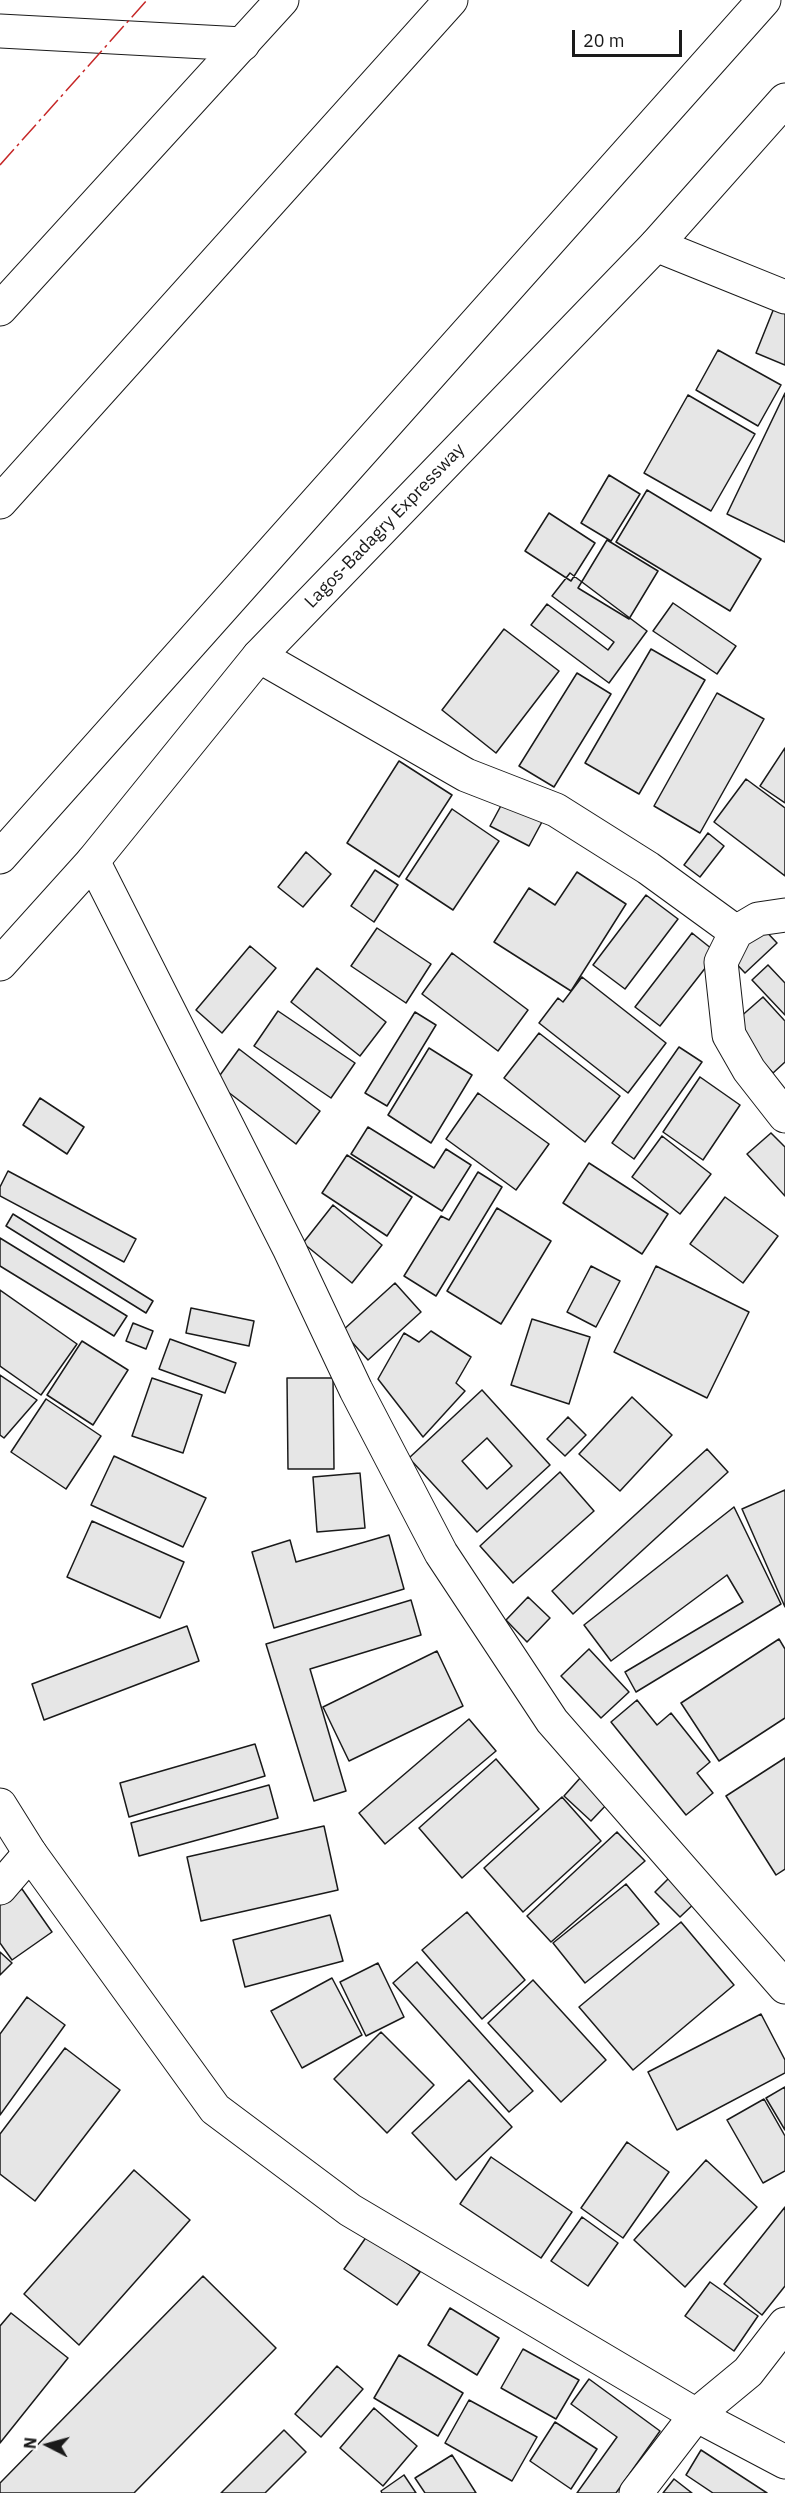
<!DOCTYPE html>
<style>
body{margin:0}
#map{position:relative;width:785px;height:2493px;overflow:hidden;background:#fff;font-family:"IBM Plex Sans",sans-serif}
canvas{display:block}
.north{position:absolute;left:18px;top:2415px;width:60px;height:60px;-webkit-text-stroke:4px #fff;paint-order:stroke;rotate:276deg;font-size:16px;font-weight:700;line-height:24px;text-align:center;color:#1a1a1a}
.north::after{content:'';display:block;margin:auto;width:21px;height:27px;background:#1a1a1a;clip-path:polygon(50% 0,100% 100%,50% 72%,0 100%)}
.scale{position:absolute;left:572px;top:30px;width:110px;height:27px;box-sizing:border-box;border:3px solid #1a1a1a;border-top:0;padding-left:8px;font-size:18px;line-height:21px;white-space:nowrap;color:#1a1a1a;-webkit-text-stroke:4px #fff;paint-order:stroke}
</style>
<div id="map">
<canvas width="785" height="2493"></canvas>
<div class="north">N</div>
<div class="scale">20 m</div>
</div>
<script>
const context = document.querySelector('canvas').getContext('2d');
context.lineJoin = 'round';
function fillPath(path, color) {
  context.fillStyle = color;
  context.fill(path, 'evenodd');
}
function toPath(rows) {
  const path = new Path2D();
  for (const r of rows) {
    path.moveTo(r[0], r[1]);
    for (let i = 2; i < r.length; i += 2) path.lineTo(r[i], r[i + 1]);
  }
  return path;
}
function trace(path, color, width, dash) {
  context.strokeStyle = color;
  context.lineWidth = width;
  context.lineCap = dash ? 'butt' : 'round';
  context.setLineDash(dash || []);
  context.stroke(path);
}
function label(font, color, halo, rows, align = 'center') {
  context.font = font + ' "IBM Plex Sans",sans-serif';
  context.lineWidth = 4.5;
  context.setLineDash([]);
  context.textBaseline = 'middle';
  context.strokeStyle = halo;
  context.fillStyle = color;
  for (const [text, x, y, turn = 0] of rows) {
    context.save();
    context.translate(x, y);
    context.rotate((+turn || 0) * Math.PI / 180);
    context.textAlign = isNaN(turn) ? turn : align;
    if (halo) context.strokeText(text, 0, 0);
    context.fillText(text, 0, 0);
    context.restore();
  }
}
const building = toPath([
 [778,298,785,301,785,365,756,353,778,298],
 [718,350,781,385,758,426,696,390,718,350],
 [785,393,785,542,727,514,785,393],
 [688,395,755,434,711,511,644,473,688,395],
 [609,475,640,494,611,541,581,523,609,475],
 [647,490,761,559,730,611,616,542,647,490],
 [549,513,595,543,571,581,525,551,549,513],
 [607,540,658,571,629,619,578,588,607,540],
 [570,573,647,631,609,683,531,625,547,604,608,650,614,642,552,596,570,573],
 [673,603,736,646,717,674,653,631,673,603],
 [504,629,559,671,496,753,442,710,504,629],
 [651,649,705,680,639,794,585,763,651,649],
 [577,673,611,694,554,787,519,766,577,673],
 [717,693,764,719,700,833,654,806,717,693],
 [785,748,785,803,760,786,785,748],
 [399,761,452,795,399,877,347,843,399,761],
 [746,779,785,808,785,876,714,822,746,779],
 [504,800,543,820,529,846,490,826,504,800],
 [452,809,499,841,453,910,406,879,452,809],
 [708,833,724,846,700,877,684,865,708,833],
 [306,852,331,874,303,907,278,887,306,852],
 [375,870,398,885,374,922,351,906,375,870],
 [577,872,626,904,571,991,494,942,529,888,555,905,577,872],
 [646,895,678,919,625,989,593,965,646,895],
 [761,926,777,943,745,973,729,956,761,926],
 [377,928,431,964,406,1003,351,966,377,928],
 [692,933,717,953,660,1026,635,1007,692,933],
 [250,946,276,968,222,1033,196,1010,250,946],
 [452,953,528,1010,498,1051,422,994,452,953],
 [768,965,785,983,785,1015,752,980,768,965],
 [317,968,386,1022,360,1056,291,1002,317,968],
 [582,977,666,1043,628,1093,539,1023,558,998,563,1002,582,977],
 [763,997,785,1021,785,1062,773,1073,730,1026,763,997],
 [278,1011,355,1063,331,1098,254,1046,278,1011],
 [415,1012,436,1025,387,1106,365,1093,415,1012],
 [539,1033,620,1096,585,1142,504,1078,539,1033],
 [679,1047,702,1062,634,1159,612,1143,679,1047],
 [429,1048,472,1075,431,1143,388,1115,429,1048],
 [239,1049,320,1111,296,1144,215,1082,239,1049],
 [700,1077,740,1105,703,1160,663,1132,700,1077],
 [478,1093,549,1144,516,1190,446,1139,478,1093],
 [40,1098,84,1127,67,1154,23,1125,40,1098],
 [368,1127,434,1168,446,1149,471,1165,442,1211,351,1154,368,1127],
 [771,1133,785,1147,785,1196,747,1154,771,1133],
 [662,1136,711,1174,680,1214,632,1177,662,1136],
 [347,1155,412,1197,387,1236,322,1193,347,1155],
 [589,1163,668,1214,642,1254,563,1203,589,1163],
 [8,1171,136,1239,124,1262,0,1196,0,1187,8,1171],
 [478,1172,502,1187,436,1296,404,1276,441,1216,449,1220,478,1172],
 [725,1197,778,1236,743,1283,690,1244,725,1197],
 [333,1205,382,1245,352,1283,303,1243,333,1205],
 [497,1208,551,1241,501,1324,447,1291,497,1208],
 [13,1214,153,1301,146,1313,6,1226,13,1214],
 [0,1238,127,1316,114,1336,0,1266,0,1238],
 [591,1266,620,1281,596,1327,567,1312,591,1266],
 [656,1266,749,1312,707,1398,614,1352,656,1266],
 [395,1283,421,1312,368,1360,342,1331,395,1283],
 [0,1290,77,1344,41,1395,0,1366,0,1290],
 [191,1308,254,1321,249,1346,186,1333,191,1308],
 [532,1319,590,1337,569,1404,511,1385,532,1319],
 [133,1323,153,1331,146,1349,126,1341,133,1323],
 [431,1331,471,1357,456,1383,465,1391,423,1437,378,1379,404,1333,419,1342,431,1331],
 [170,1339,236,1363,225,1393,159,1369,170,1339],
 [82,1341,128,1370,93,1425,47,1395,82,1341],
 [0,1375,37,1400,4,1438,0,1435,0,1375],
 [152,1378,202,1395,183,1453,132,1436,152,1378],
 [287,1378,333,1378,334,1469,288,1469,287,1378],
 [482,1390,550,1465,477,1532,409,1458,482,1390],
 [487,1438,512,1466,487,1489,462,1461,487,1438],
 [632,1397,672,1435,620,1491,579,1454,632,1397],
 [46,1399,101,1436,66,1489,11,1452,46,1399],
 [568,1417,586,1435,565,1456,547,1439,568,1417],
 [707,1449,728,1472,573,1614,552,1591,707,1449],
 [114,1456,206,1498,183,1547,91,1505,114,1456],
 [560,1472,594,1511,513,1583,480,1546,560,1472],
 [360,1473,365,1528,317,1532,313,1477,360,1473],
 [785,1490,785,1607,742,1509,785,1490],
 [734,1507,781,1604,636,1692,625,1672,743,1602,727,1575,611,1661,584,1625,734,1507],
 [92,1521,184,1562,160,1618,67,1577,92,1521],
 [389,1535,404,1589,274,1628,252,1552,290,1540,296,1562,389,1535],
 [528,1597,550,1618,527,1642,506,1620,528,1597],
 [411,1600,421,1635,310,1669,346,1791,314,1801,266,1644,411,1600],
 [187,1626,199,1661,44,1720,32,1684,187,1626],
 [779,1639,785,1649,785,1718,719,1761,681,1703,779,1639],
 [589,1649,629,1692,601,1718,561,1676,589,1649],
 [437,1651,463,1706,349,1761,323,1707,437,1651],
 [637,1700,657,1725,671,1713,710,1762,697,1773,713,1793,686,1815,611,1722,637,1700],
 [469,1719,496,1751,385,1844,359,1813,469,1719],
 [255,1744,265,1776,129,1817,120,1783,255,1744],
 [785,1758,785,1869,776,1875,726,1796,785,1758],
 [496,1759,539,1809,462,1878,419,1828,496,1759],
 [581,1777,608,1803,591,1821,564,1796,581,1777],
 [269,1785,278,1818,139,1856,131,1823,269,1785],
 [562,1797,601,1841,523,1912,484,1868,562,1797],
 [324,1826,338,1890,201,1921,187,1857,324,1826],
 [617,1832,645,1861,551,1942,527,1916,617,1832],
 [673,1874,699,1899,680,1917,655,1892,673,1874],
 [626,1884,659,1924,585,1983,553,1943,626,1884],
 [22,1889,52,1932,12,1960,0,1943,0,1905,22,1889],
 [467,1912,525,1980,482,2019,422,1950,467,1912],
 [330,1915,343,1961,245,1987,233,1940,330,1915],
 [681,1922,734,1985,633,2070,579,2007,681,1922],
 [0,1952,12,1963,0,1975,0,1952],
 [417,1962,533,2091,509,2112,393,1983,417,1962],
 [378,1963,404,2017,366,2036,340,1982,378,1963],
 [332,1978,362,2035,302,2068,271,2011,332,1978],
 [533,1980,606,2060,561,2102,488,2023,533,1980],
 [27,1997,65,2025,0,2115,0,2034,27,1997],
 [761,2014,785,2060,785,2073,677,2130,648,2072,761,2014],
 [381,2032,434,2085,387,2133,334,2079,381,2032],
 [65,2048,120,2090,35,2201,0,2174,0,2134,65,2048],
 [469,2080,512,2127,456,2180,412,2133,469,2080],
 [785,2087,785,2130,766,2098,785,2087],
 [764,2099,785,2136,785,2171,763,2183,727,2120,764,2099],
 [627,2142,669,2172,623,2238,581,2208,627,2142],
 [491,2157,572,2212,541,2258,460,2204,491,2157],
 [706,2160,757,2207,685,2287,634,2240,706,2160],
 [134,2170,190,2220,79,2345,24,2294,134,2170],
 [785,2207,785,2286,762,2315,724,2284,785,2207],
 [582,2217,618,2243,588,2286,551,2261,582,2217],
 [367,2236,420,2272,397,2305,344,2269,367,2236],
 [203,2276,276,2348,134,2493,0,2493,0,2483,203,2276],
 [710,2282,758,2316,734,2351,685,2316,710,2282],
 [450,2308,499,2338,477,2375,428,2345,450,2308],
 [11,2313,68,2358,0,2443,0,2326,11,2313],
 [523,2349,579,2380,556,2419,501,2388,523,2349],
 [399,2355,463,2393,438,2436,374,2398,399,2355],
 [337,2366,363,2389,321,2437,295,2414,337,2366],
 [589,2379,660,2431,616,2493,577,2493,617,2437,571,2404,589,2379],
 [469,2400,537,2437,512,2481,445,2443,469,2400],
 [374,2408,417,2446,383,2486,340,2448,374,2408],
 [555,2422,597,2449,571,2489,530,2461,555,2422],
 [284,2430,306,2452,265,2493,221,2493,284,2430],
 [701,2450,767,2493,713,2493,686,2475,701,2450],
 [452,2455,476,2493,425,2493,415,2478,452,2455],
 [404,2475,416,2493,382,2493,381,2491,404,2475],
 [674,2479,692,2493,663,2493,674,2479]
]);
fillPath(building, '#e6e6e6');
trace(building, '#1a1a1a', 1.5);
const minor = toPath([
 [0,31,243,44],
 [656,245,785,297],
 [259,656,466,775,556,810,648,868,736,932,758,919,785,915],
 [93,861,289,1248,356,1390,441,1553,552,1721,785,1987],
 [736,932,721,962,729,1035,749,1070,785,1116],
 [0,1888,30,1853],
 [636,2493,696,2415,748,2372,785,2324]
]);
const secondary = toPath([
 [0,1805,30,1853,215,2109,350,2210,696,2415,785,2462]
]);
const primary = toPath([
 [0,309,282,0],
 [0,964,93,861,259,656,656,245,785,100]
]);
const trunk = toPath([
 [0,502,451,0],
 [0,857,764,0]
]);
trace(minor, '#1a1a1a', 35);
trace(secondary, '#1a1a1a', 35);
trace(primary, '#1a1a1a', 35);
trace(trunk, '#1a1a1a', 35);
trace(minor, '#fff', 33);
trace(secondary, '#fff', 33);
trace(primary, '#fff', 33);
trace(trunk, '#fff', 33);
trace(toPath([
 [0,165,147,0]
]), '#c62828', 1.5, [21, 4.5, 3, 4.5]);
label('18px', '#1a1a1a', '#fff', [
 ["Lagos-Badagry Expressway",385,526,-46]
]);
</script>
